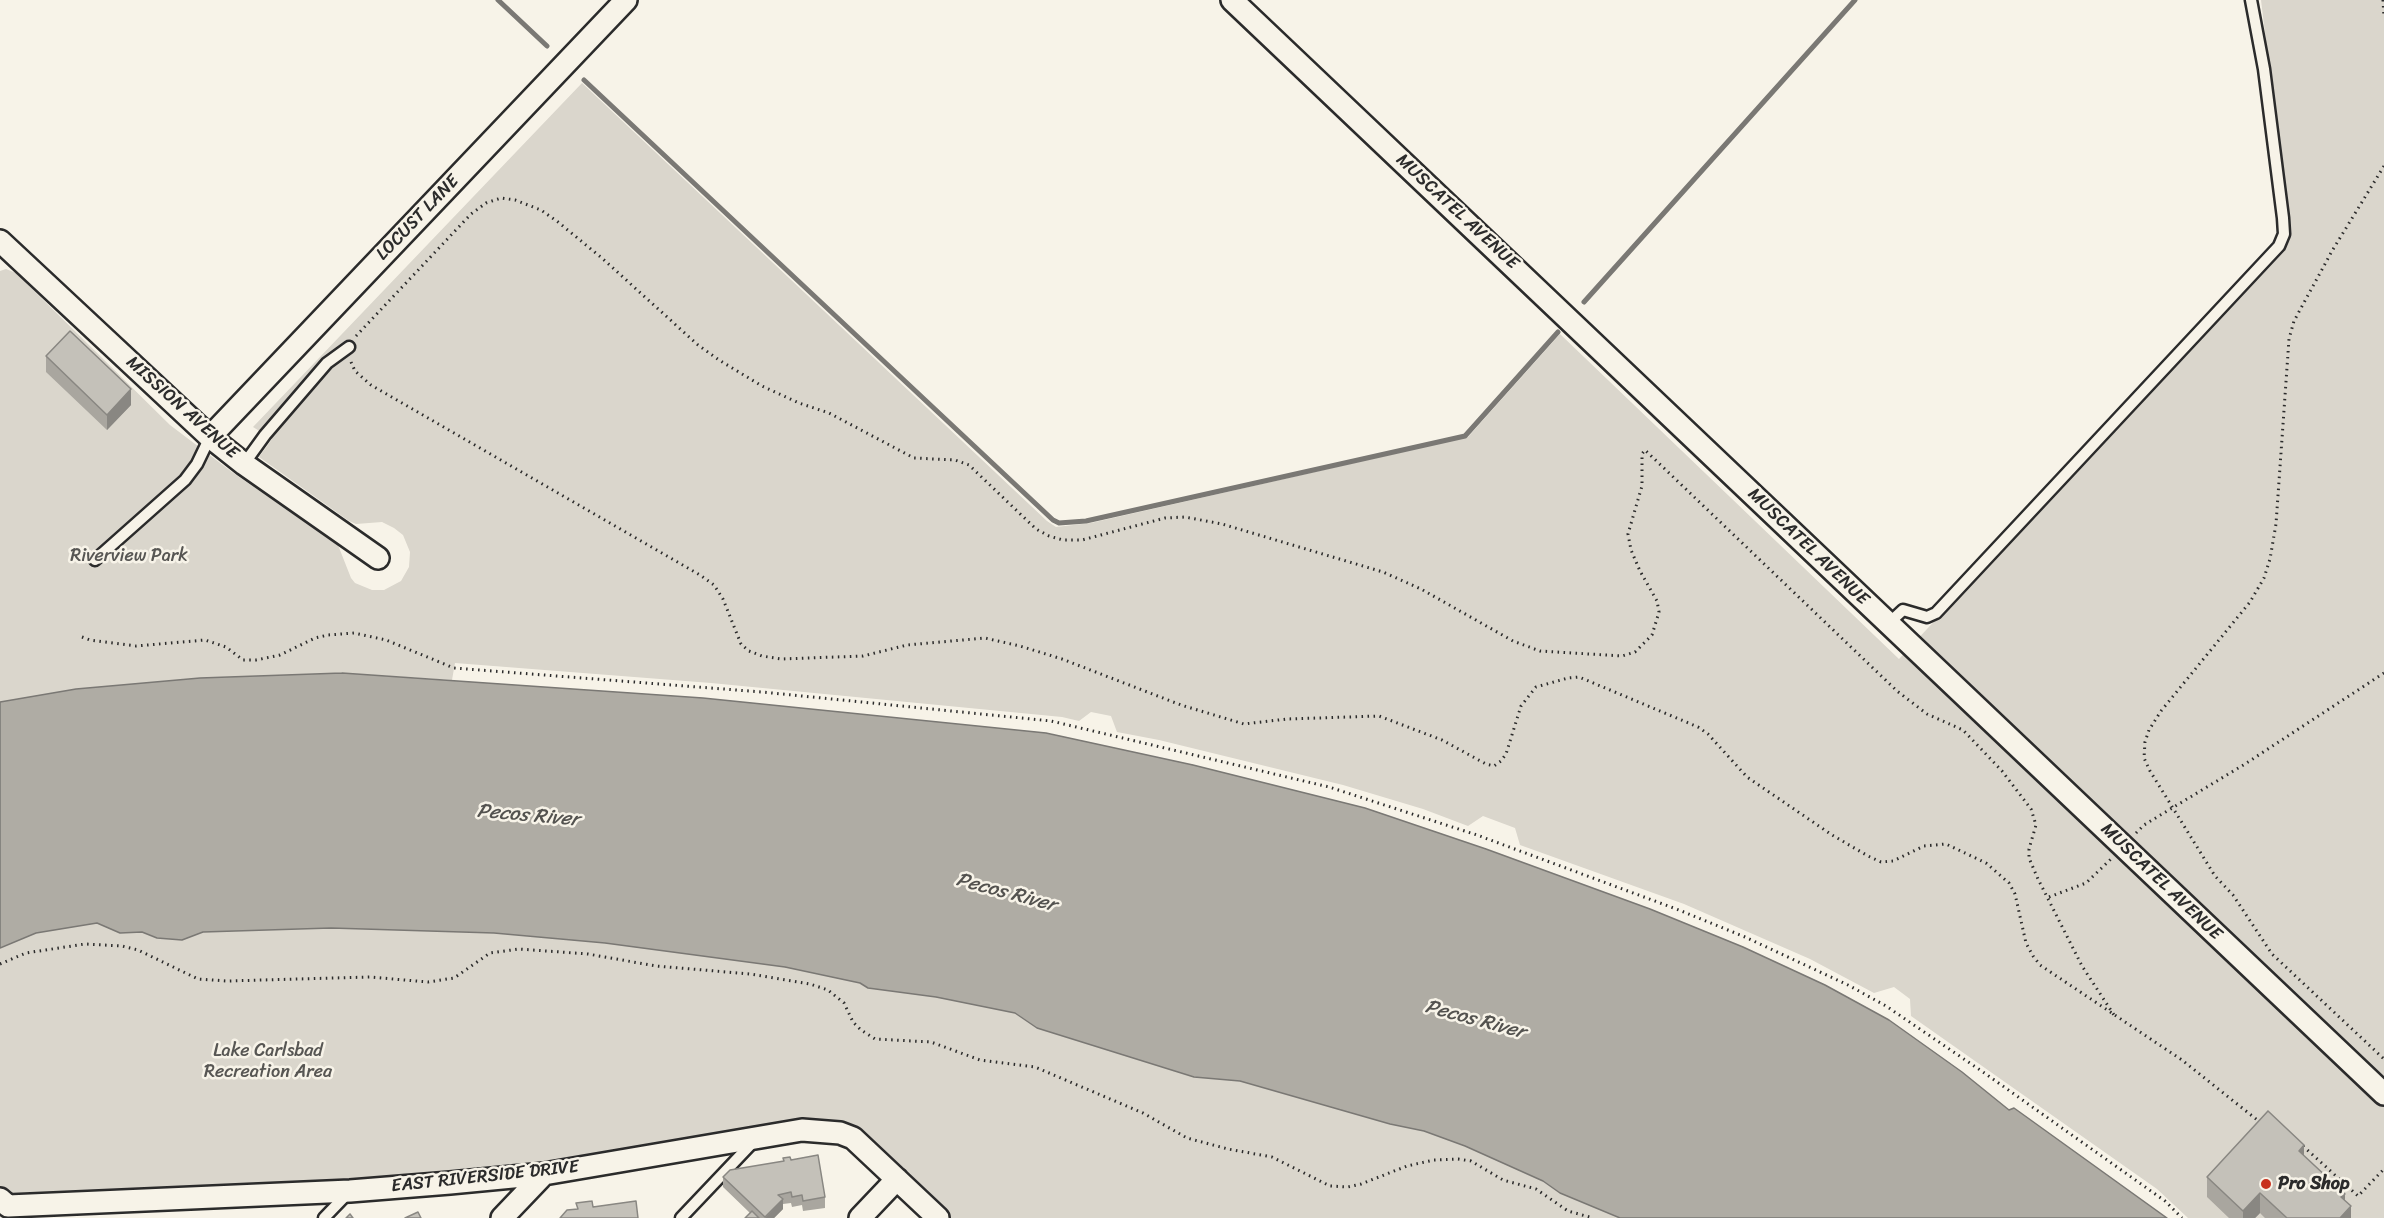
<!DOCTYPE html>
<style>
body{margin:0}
canvas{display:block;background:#f7f3e8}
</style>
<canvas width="2384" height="1218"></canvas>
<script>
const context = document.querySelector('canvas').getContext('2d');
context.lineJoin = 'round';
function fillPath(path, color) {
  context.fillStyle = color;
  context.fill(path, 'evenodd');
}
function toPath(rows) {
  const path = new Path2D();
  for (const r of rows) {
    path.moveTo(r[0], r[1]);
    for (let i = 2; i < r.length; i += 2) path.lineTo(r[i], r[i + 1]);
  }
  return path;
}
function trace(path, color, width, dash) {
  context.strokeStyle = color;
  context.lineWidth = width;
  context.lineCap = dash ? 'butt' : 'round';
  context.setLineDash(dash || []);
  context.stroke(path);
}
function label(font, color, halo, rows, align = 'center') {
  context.font = font + ' Sriracha,sans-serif';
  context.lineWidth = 5;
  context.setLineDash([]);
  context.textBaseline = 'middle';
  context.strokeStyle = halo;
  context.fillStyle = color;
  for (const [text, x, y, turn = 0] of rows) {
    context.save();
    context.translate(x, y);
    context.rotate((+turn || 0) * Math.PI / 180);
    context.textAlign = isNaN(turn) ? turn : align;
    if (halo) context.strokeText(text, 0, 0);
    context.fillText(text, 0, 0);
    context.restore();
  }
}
fillPath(toPath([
 [2261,0,2384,0,2384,1218,2188,1218,2157,1189,1911,1016,1910,999,1894,987,1874,993,1810,959,1684,904,1520,845,1515,828,1483,816,1468,826,1423,809,1343,785,1159,740,1117,732,1111,716,1091,712,1079,721,1062,717,711,683,455,663,452,680,342,673,200,678,76,689,0,702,0,271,6,269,16,273,170,425,232,472,338,545,351,578,355,583,372,590,384,590,401,581,409,567,410,552,403,535,394,528,382,522,356,524,349,521,259,457,272,439,253,427,582,83,1047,521,1056,527,1091,523,1468,437,1560,334,1899,659,2290,240],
 [97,923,120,933,142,932,157,938,182,940,203,932,267,929,331,928,494,933,605,943,785,967,860,983,868,988,936,997,1015,1013,1037,1028,1194,1077,1240,1081,1390,1124,1424,1131,1465,1146,1543,1181,1560,1193,1620,1218,938,1218,840,1133,544,1174,0,1199,0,948,36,933]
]), '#dad6cc');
const water = toPath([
 [342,673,703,698,1046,733,1193,765,1365,808,1486,849,1650,909,1743,947,1825,985,1889,1020,1962,1072,2009,1110,2014,1108,2167,1218,1620,1218,1560,1193,1543,1181,1465,1146,1424,1131,1390,1124,1240,1081,1194,1077,1037,1028,1015,1013,936,997,868,988,860,983,785,967,605,943,494,933,331,928,203,932,182,940,157,938,142,932,120,933,97,923,36,933,0,948,0,702,76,689,200,678,342,673]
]);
fillPath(water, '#afaca4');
trace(water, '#7a7874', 1.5);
trace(toPath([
 [498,0,547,46],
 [584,80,1053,520,1059,523,1086,521,1465,436,1558,332],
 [1584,302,1855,0]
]), '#7a7874', 5);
const service = toPath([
 [244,464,265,435,327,363,349,347],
 [95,560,185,480,197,464,210,437],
 [1889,623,1903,610,1927,617,1936,613,2279,246,2284,234,2283,218,2264,69,2251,0],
 [324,1218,349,1192],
 [681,1218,755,1140]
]);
const minor = toPath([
 [1232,0,2384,1094],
 [0,241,210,437,244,464,378,558],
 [210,437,626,0],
 [0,1199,8,1206,350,1191,450,1183,544,1174,802,1130,840,1133,853,1138,938,1218],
 [502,1218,544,1174],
 [860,1218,897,1179]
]);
trace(service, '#2b2b2b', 15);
trace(minor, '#2b2b2b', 26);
trace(toPath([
 [2383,0,2384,17],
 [2384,166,2332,251,2294,321,2289,339,2276,524,2270,559,2264,578,2250,602,2161,711,2149,730,2145,742,2144,758,2150,771,2215,876,2233,895,2272,954,2384,1059],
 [356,336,471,214,486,203,501,198,515,200,541,210,558,222,603,259,698,345,719,360,762,386,799,403,829,413,914,458,955,460,969,465,1036,529,1049,536,1063,540,1082,540,1165,518,1185,517,1222,524,1383,572,1421,589,1513,641,1540,651,1622,656,1635,652,1652,635,1659,612,1657,601,1640,571,1631,550,1628,534,1642,486,1642,454,1645,450,1897,691,1927,714,1963,730,2002,771,2031,809,2036,825,2029,849,2029,858,2038,879,2082,966,2114,1015],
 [351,362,355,371,371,385,700,575,714,585,723,599,741,644,749,651,762,656,781,659,863,656,907,645,985,638,1020,646,1062,659,1181,705,1244,724,1287,719,1379,716,1442,740,1486,764,1494,766,1501,761,1506,754,1521,706,1536,687,1568,678,1579,677,1591,682,1698,727,1708,734,1747,777,1832,835,1868,856,1881,862,1893,861,1924,846,1946,844,1986,863,2009,883,2015,894,2026,943,2033,956,2040,965,2182,1060,2261,1123],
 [82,637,90,640,136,646,205,640,226,647,243,660,256,660,280,655,315,638,328,635,354,633,386,640,454,668,762,692,1051,721,1329,787,1477,835,1679,910,1745,937,1848,985,1886,1006,1983,1072,2165,1201,2182,1218],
 [2136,833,2144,825,2245,764,2384,673],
 [2049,897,2086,883,2111,859],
 [0,964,26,953,85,944,122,946,138,950,198,979,227,981,370,977,428,982,454,978,490,953,519,949,588,954,656,966,750,974,810,984,828,990,844,1003,853,1022,861,1030,875,1039,931,1042,980,1060,1035,1067,1143,1113,1187,1138,1228,1149,1272,1157,1330,1186,1348,1187,1361,1184,1407,1166,1434,1160,1458,1159,1471,1161,1503,1180,1536,1189,1568,1211,1593,1218],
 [2303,1146,2358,1196,2384,1169]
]), '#2b2b2b', 3, [1.5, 4.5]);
trace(service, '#f7f3e8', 10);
trace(minor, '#f7f3e8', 21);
fillPath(toPath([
 [46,356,131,405,107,430,46,372],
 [2304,1156,2345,1201,2351,1218,2265,1218,2260,1213,2255,1218,2229,1218,2207,1197,2207,1177],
 [783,1158,791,1160,825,1197,825,1208,803,1211,802,1205,792,1207,791,1203,783,1204,783,1209,774,1218,745,1218,750,1213,723,1187,723,1177,783,1161]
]), '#a9a69f');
fillPath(toPath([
 [131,389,131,405,107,430,107,415],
 [2304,1145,2304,1165,2299,1151],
 [2260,1193,2260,1213,2255,1218,2243,1218,2243,1211],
 [2345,1194,2345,1213,2351,1206,2351,1218,2340,1218,2341,1197],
 [783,1199,783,1209,774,1218,765,1218]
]), '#898782');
const building = toPath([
 [70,331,131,389,107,415,46,356,70,331],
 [2268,1111,2304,1145,2299,1151,2345,1194,2341,1197,2351,1206,2340,1218,2287,1218,2260,1193,2243,1211,2207,1177,2268,1111],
 [818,1155,825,1197,803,1201,802,1195,792,1197,791,1192,778,1195,783,1199,765,1217,723,1177,730,1170,784,1161,783,1158,790,1157,791,1160,818,1155],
 [592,1201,593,1207,636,1201,638,1218,560,1218,567,1210,578,1209,576,1203,592,1201],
 [752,1211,759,1218,745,1218,752,1211],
 [418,1212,421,1218,405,1218,418,1212],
 [350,1214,353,1218,346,1218,350,1214]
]);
fillPath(building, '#c4c1b9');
trace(building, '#898782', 1.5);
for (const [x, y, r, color] of [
 [2266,1184,6,"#c8321e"]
]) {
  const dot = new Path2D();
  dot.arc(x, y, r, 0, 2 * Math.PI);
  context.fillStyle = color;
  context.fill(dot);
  trace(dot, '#f7f3e8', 2);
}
label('18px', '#2b2b2b', '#f7f3e8', [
 ["MUSCATEL AVENUE",1457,212,43],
 ["LOCUST LANE",418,218,-46],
 ["MISSION AVENUE",182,408,42],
 ["MUSCATEL AVENUE",1808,547,44],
 ["MUSCATEL AVENUE",2161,882,44],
 ["EAST RIVERSIDE DRIVE",485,1177,-6]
]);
label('18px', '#575653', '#f7f3e8', [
 ["Riverview Park",129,556],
 ["Lake Carlsbad",268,1051],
 ["Recreation Area",268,1072]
]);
label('bold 18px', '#2b2b2b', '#f7f3e8', [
 ["Pro Shop",2278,1184]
], 'left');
label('italic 20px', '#53524f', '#f7f3e8', [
 ["Pecos River",528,816,5],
 ["Pecos River",1006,893,15],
 ["Pecos River",1475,1020,15]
]);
</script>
